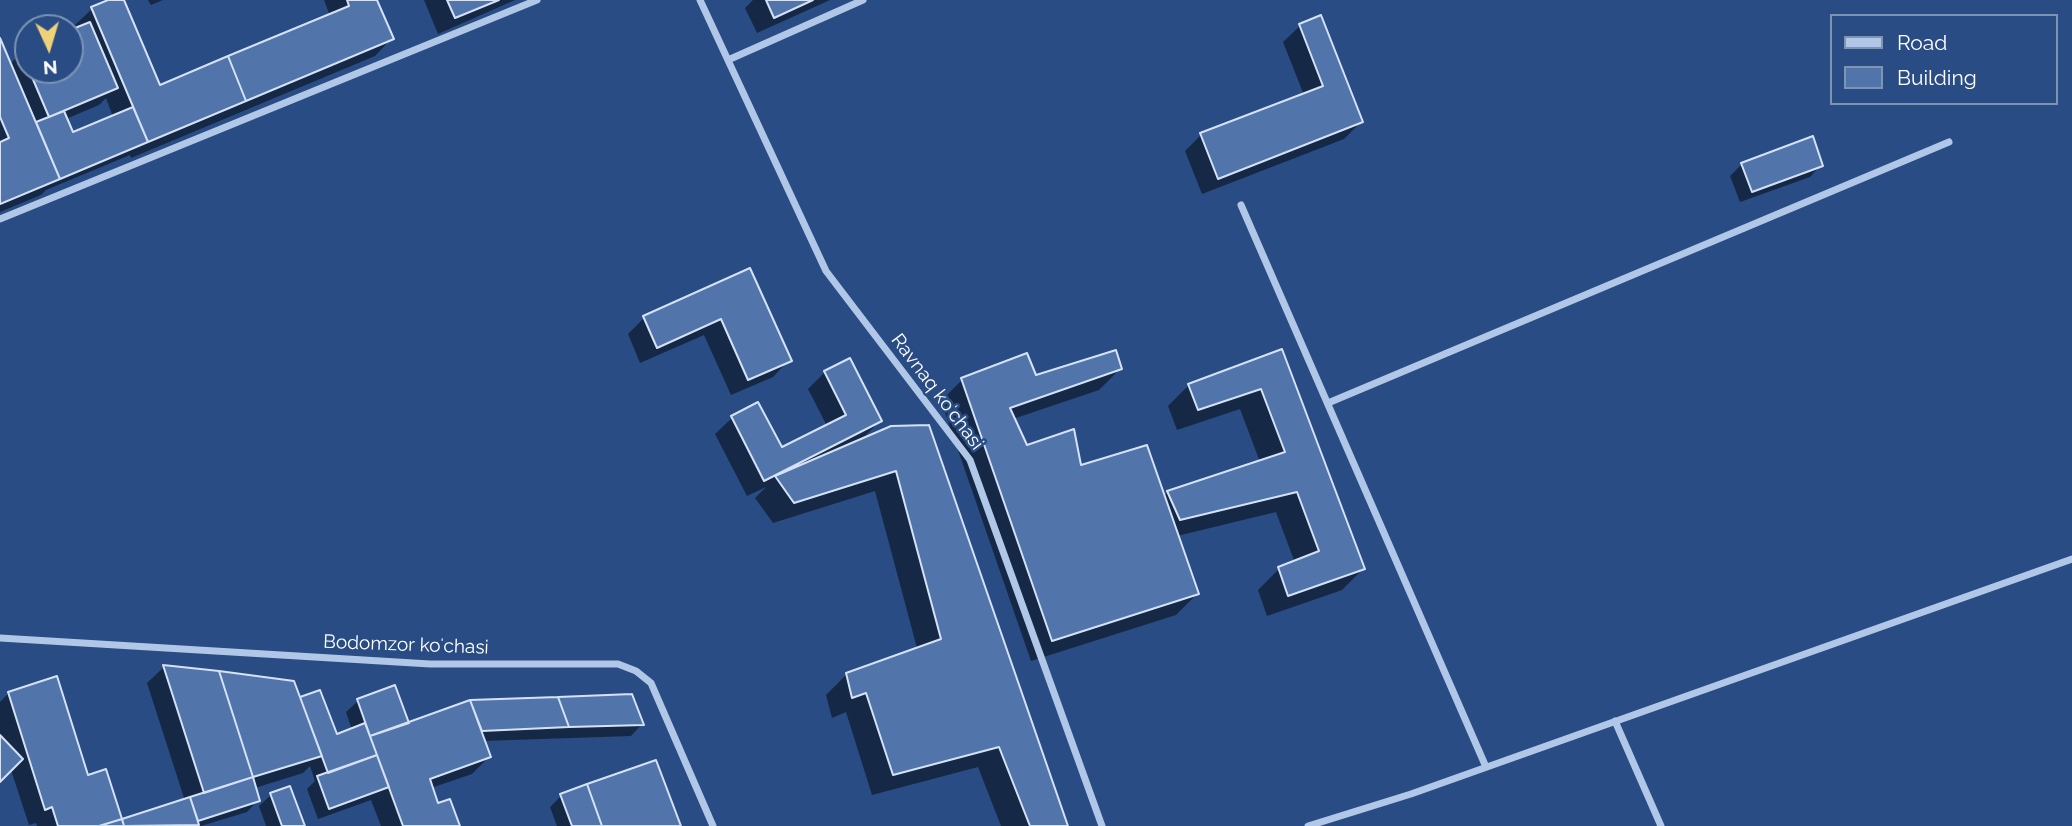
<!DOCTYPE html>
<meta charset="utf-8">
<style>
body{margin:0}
#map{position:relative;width:2072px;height:826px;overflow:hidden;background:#284c83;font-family:Raleway,sans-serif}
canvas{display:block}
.legend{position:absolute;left:1830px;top:14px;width:228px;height:91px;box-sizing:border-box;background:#284c83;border:2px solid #7e94b5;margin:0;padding:9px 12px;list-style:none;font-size:21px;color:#fff}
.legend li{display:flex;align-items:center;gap:14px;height:35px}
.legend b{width:35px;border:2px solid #7e94b5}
.north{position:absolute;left:14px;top:14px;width:70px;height:70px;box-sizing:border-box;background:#284c83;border:2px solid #7e94b5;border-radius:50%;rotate:176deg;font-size:19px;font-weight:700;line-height:28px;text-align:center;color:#fff}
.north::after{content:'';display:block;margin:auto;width:24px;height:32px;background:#eed178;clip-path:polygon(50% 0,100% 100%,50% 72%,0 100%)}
</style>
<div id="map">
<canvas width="2072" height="826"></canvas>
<ul class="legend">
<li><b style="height:9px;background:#b1c7e7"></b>Road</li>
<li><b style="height:19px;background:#5175ab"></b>Building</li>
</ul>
<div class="north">N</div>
</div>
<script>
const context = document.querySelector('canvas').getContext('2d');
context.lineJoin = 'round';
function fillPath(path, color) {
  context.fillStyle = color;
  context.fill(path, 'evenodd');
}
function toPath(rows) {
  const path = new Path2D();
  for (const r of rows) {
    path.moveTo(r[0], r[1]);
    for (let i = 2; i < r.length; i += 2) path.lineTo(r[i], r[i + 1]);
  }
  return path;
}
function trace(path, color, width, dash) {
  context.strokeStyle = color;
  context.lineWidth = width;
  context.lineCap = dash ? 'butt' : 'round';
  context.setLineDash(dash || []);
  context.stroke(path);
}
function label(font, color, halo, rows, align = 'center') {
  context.font = font + ' Raleway,sans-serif';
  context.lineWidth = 5;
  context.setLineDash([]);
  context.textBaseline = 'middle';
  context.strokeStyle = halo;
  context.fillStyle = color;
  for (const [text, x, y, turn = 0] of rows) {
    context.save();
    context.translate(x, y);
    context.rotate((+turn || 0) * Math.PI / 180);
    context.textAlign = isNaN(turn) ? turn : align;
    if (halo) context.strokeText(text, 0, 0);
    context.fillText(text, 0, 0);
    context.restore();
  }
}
fillPath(toPath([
 [113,0,122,0,159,87,330,16,324,0,375,0,391,39,375,56,131,158,130,155,46,190,41,195,0,212,0,43,9,65,22,52,28,50,28,70,70,70,70,32,77,29,75,25,92,9],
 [106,98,113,117,72,134,66,119,99,105],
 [148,0,163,0,151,5],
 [424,0,515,0,438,34],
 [753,0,830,0,757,33,745,8],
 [1320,18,1361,122,1344,139,1202,194,1185,151,1201,135,1304,95,1283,42,1300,26],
 [1812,139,1821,165,1810,177,1740,202,1730,176,1742,164],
 [749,271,789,360,773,377,731,395,704,335,640,363,628,334,644,318],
 [1281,351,1363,569,1342,590,1267,616,1258,590,1279,569,1295,563,1276,512,1177,536,1197,594,1176,615,1031,661,941,401,962,380,1035,377,1120,369,1099,390,1013,419,1026,447,1163,497,1168,492,1260,462,1240,409,1177,430,1168,406,1189,385],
 [825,372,880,421,859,442,892,428,1066,826,1001,826,978,767,872,795,846,712,832,718,826,695,847,674,917,648,875,491,773,523,755,498,766,487,747,496,715,434,732,418,758,404,781,450,827,426,808,389],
 [164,667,299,699,319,692,336,736,352,730,346,712,358,701,408,724,471,702,631,695,642,724,631,736,483,741,489,757,472,774,431,788,437,805,458,826,381,826,371,800,318,819,307,789,315,781,310,766,303,773,255,788,258,800,247,812,201,826,37,826,36,823,29,825,11,770,0,780,0,702,9,693,87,778,121,821,185,801,147,683],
 [271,795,303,826,266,826,259,806],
 [561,796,679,826,557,826,550,807]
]), '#0007');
const building = toPath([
 [108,0,124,0,160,85,228,56,246,101,148,142,91,7,108,0],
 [347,0,377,0,394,39,246,101,228,56,349,6,347,0],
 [447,0,499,0,455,18,447,0],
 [766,0,813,0,774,18,766,0],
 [1321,15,1363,122,1218,179,1200,133,1323,86,1299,24,1321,15],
 [90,22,118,88,49,117,29,70,70,70,70,30,90,22],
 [0,38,60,179,0,204,0,142,9,138,0,117,0,38],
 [133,107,148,142,60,179,36,122,64,111,73,132,133,107],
 [1813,136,1823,166,1752,192,1741,163,1813,136],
 [750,268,792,361,748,380,721,319,657,348,643,316,750,268],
 [1282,349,1365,569,1288,596,1278,567,1319,551,1297,492,1180,520,1167,491,1285,452,1261,389,1198,410,1188,384,1282,349],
 [1116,350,1122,369,1010,408,1027,445,1074,429,1081,465,1147,445,1199,594,1052,641,961,378,1027,353,1036,375,1116,350],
 [850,358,882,421,764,481,731,416,758,402,782,447,846,415,824,371,850,358],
 [929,425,1068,826,1030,826,999,747,893,775,866,693,852,698,846,673,941,639,896,471,794,503,775,476,891,426,929,425],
 [163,665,219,671,253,777,204,793,163,665],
 [219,671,294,681,322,756,253,777,219,671],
 [57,676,88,775,106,769,122,819,99,826,58,826,52,807,45,810,8,692,57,676],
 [395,685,409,723,370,736,357,699,395,685],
 [320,690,337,734,365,723,377,755,328,773,300,697,320,690],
 [632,694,644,725,569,727,558,697,632,694],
 [558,697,569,727,482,731,470,700,558,697],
 [470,700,491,757,430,779,438,803,450,799,460,826,403,826,370,736,470,700],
 [0,735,23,759,0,782,0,735],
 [377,755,389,787,329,809,317,776,377,755],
 [656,760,681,826,602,826,587,784,656,760],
 [253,777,260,801,198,821,190,797,253,777],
 [587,784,602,826,572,826,560,794,587,784],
 [290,786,305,826,282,826,270,793,290,786],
 [190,797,199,825,124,826,122,819,190,797],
 [122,819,124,826,99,826,122,819]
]);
fillPath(building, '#5175ab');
trace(building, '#d5e2f5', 2);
trace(toPath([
 [700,0,826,271,970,460,1102,826],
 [728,60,863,0],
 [1241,205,1486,767],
 [0,219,537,0],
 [1328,403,1949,142],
 [0,638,430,664,618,664,636,671,651,683,713,826],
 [1615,721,1661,826],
 [1308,826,1411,794,2072,559]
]), '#b1c7e7', 7);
label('19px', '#fff', '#284c83', [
 ["Ravnaq koʻchasi",937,392,53],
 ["Bodomzor koʻchasi",406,645,2]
]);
</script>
